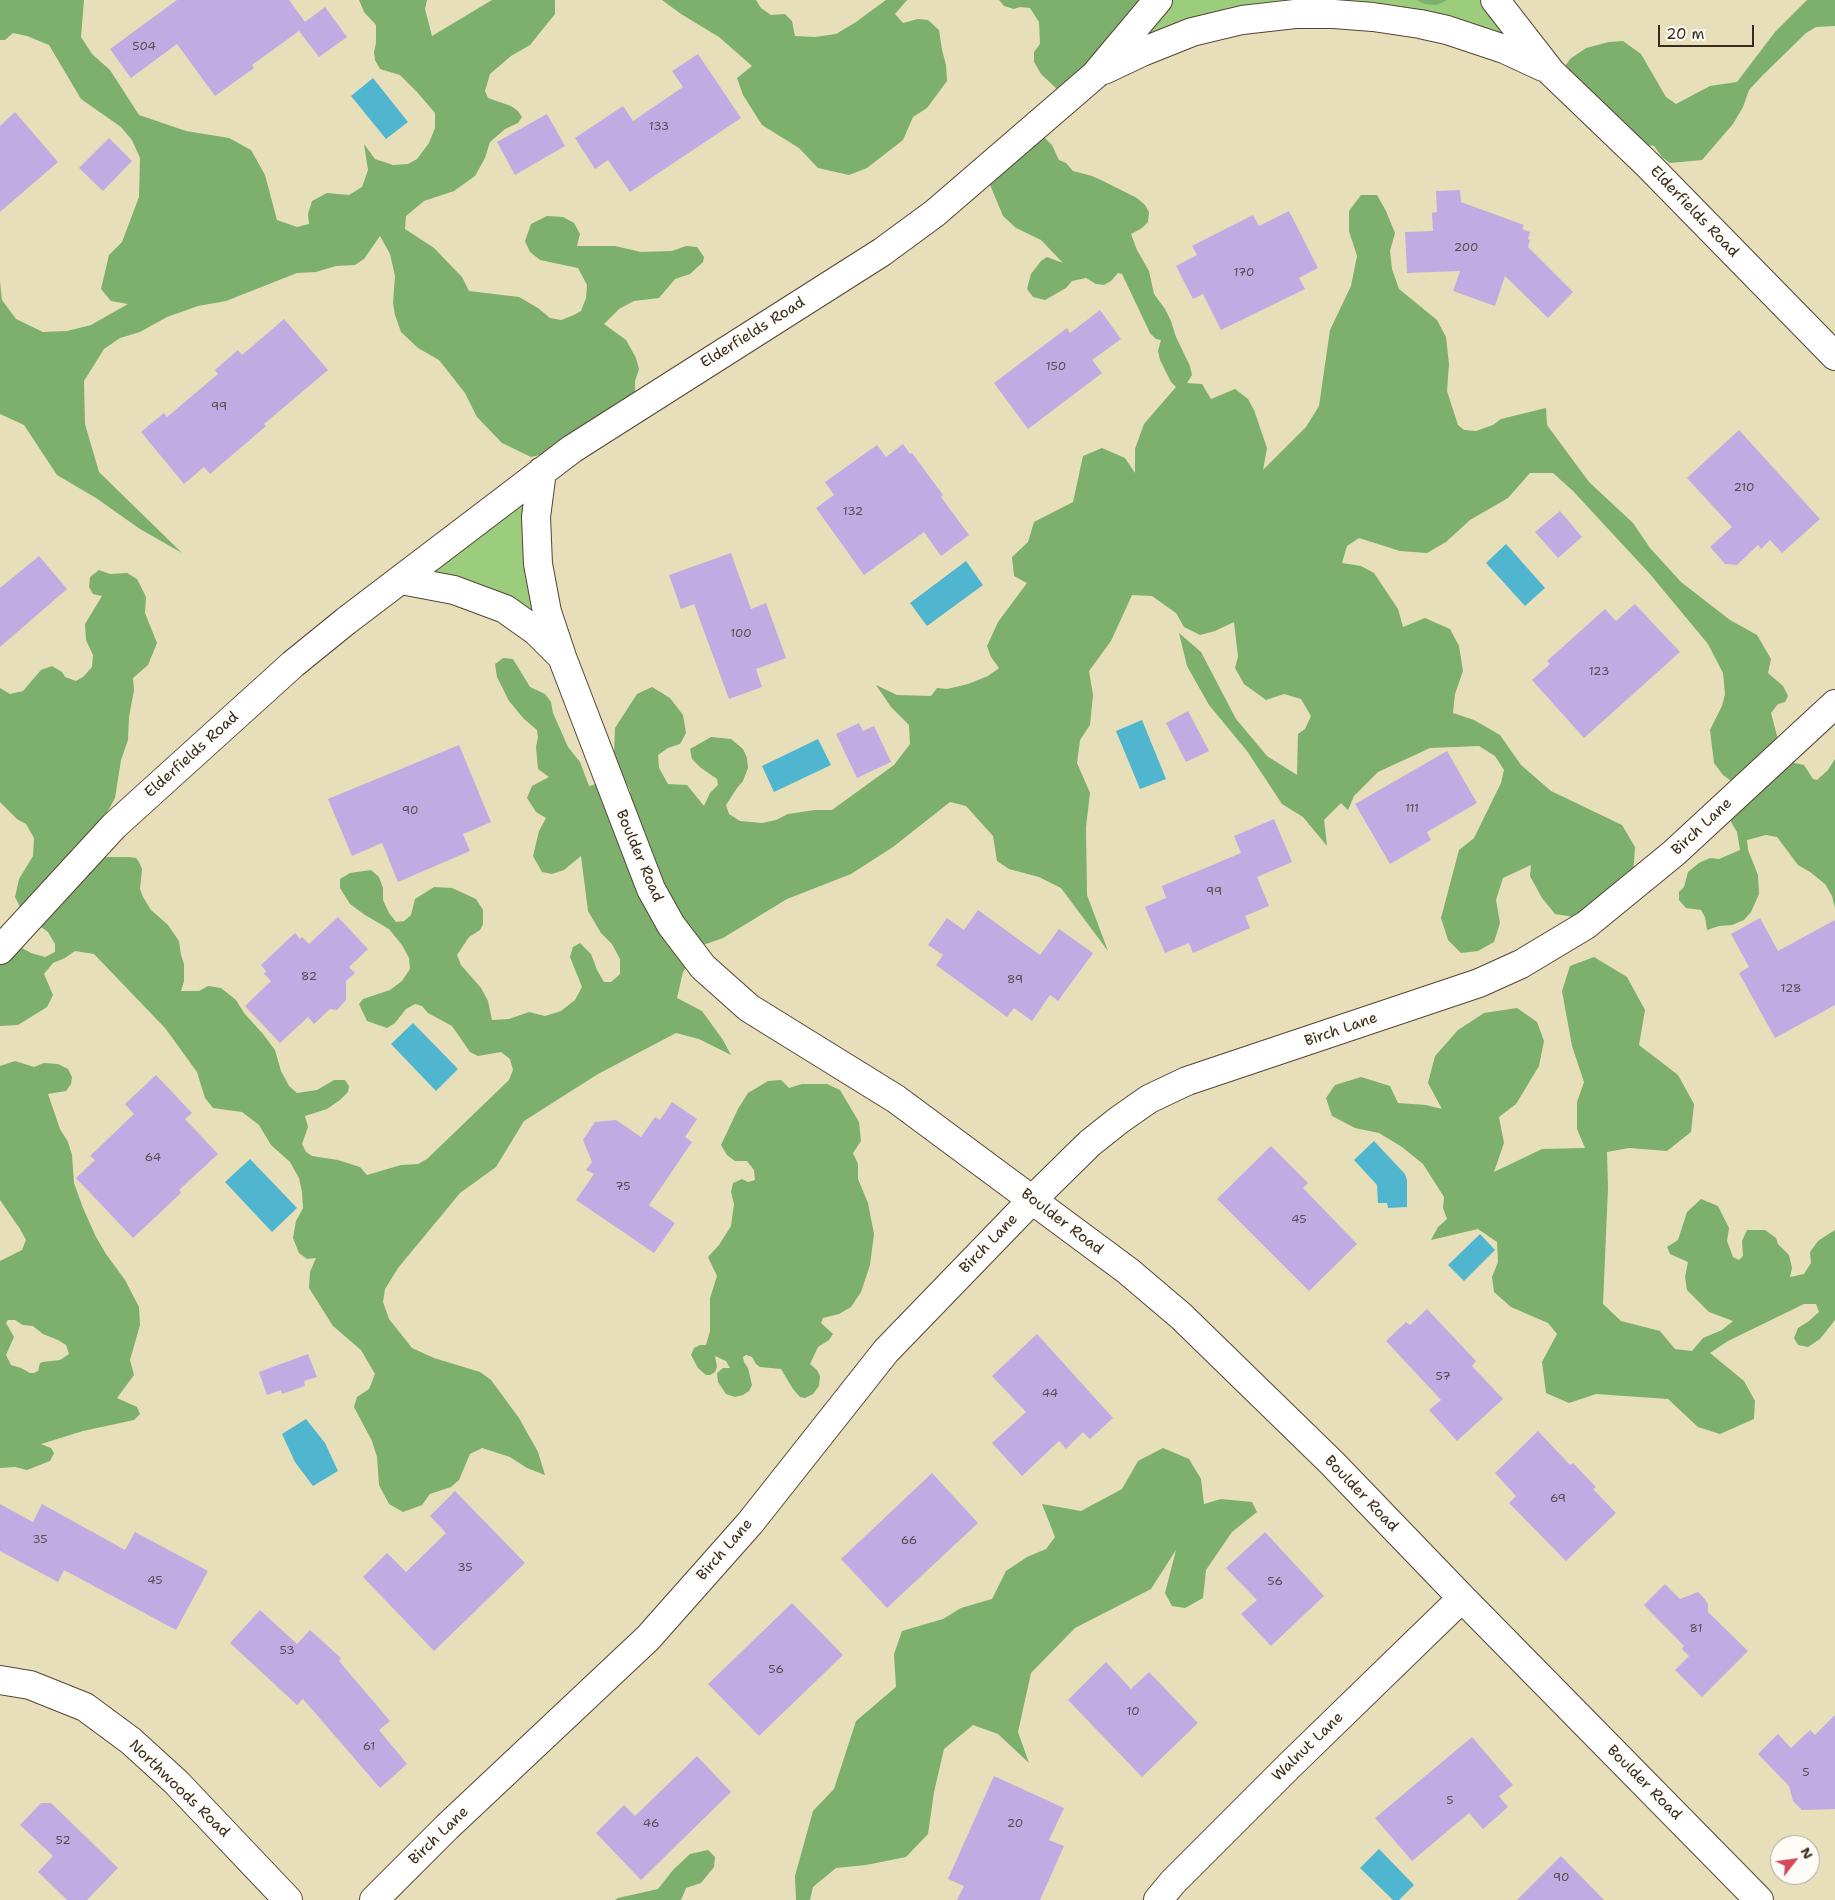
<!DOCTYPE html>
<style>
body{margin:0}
#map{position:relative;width:1835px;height:1900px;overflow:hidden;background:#e6dfba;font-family:"Shantell Sans",sans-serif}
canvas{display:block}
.north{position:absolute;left:1770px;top:1835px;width:50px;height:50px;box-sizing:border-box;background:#fdfcf7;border:1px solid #afa8a0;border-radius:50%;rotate:60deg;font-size:14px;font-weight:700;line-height:20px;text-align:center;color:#3b2a1e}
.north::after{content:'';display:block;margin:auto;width:18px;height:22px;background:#d1495b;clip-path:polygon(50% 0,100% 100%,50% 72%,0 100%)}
.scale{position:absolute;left:1658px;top:25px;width:96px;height:22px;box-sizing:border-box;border:2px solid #3b2a1e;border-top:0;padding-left:6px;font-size:15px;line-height:18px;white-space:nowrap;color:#3b2a1e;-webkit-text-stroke:4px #fdfcf7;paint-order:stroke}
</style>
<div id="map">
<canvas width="1835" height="1900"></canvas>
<div class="north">N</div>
<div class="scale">20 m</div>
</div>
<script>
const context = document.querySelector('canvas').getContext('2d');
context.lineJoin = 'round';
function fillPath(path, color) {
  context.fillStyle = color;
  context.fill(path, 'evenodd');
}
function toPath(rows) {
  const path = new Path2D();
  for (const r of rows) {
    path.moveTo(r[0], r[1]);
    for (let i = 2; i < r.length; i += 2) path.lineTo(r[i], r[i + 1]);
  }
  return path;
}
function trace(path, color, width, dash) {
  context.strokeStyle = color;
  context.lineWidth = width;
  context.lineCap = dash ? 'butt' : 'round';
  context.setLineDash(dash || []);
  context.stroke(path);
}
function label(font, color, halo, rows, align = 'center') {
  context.font = font + ' "Shantell Sans",sans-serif';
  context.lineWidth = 4.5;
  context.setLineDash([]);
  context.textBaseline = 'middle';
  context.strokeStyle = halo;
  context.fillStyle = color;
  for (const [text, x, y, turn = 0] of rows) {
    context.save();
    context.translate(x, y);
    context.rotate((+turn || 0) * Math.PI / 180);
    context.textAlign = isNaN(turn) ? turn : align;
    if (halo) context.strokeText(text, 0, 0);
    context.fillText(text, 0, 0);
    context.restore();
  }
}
fillPath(toPath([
 [1158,0,1495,0,1538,56,1504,49,1295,14,1118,63],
 [542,471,536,631,401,580]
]), '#9bcd7d');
fillPath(toPath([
 [0,0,84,0,81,37,92,54,110,70,139,115,186,131,229,138,251,150,265,175,277,220,297,227,309,224,308,214,312,201,327,193,349,195,362,187,368,170,364,144,375,159,393,165,408,164,417,159,429,143,435,128,435,113,417,92,400,75,380,69,375,60,374,52,376,43,376,25,364,12,359,0,427,0,425,9,432,36,492,0,555,0,555,14,530,45,511,56,490,74,485,91,488,98,511,106,518,111,522,117,518,123,505,129,490,142,485,158,475,176,454,191,424,201,406,216,405,229,434,248,462,277,469,291,519,297,538,308,550,318,561,320,574,315,581,311,586,298,587,285,578,268,540,260,530,252,525,241,531,224,547,216,563,217,574,223,580,234,577,246,615,246,641,252,672,251,686,246,697,247,704,257,703,262,690,274,675,279,659,298,634,301,619,309,604,324,626,340,636,358,639,369,635,381,635,398,559,451,531,457,502,443,477,417,465,393,439,360,418,348,401,332,395,315,393,303,395,276,390,254,380,236,364,259,355,265,336,266,316,272,297,273,226,301,198,306,167,317,140,332,120,338,104,349,84,381,85,424,99,472,182,553,140,529,96,498,57,475,24,425,0,414,0,282,2,300,16,319,43,332,67,331,91,325,128,304,111,301,101,289,109,255,122,242,139,197,140,158,132,140,121,127,81,99,49,45,27,36,13,33,5,40,0,40],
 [662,0,756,0,761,8,771,15,785,14,792,21,795,36,815,37,836,34,856,22,886,0,907,0,895,14,903,23,918,19,928,20,939,30,942,50,946,65,947,81,927,108,913,117,903,140,867,168,849,175,818,168,799,148,762,125,743,95,737,78,752,66,719,37,681,14],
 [999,0,1152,0,1072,89,1057,89,1041,74,1034,62,1034,52,1040,44,1039,22,1030,8,1020,7,1014,9,1004,6],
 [1417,0,1447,0,1437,5,1424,4],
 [1807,0,1835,0,1835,26,1816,27,1806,33,1763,75,1749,90,1743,107,1733,124,1702,160,1670,163,1662,157,1654,146,1644,145,1560,74,1570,59,1586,48,1609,42,1623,41,1641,54,1666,97,1676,104,1710,86,1737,82,1775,32],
 [1021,133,1045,138,1052,145,1059,160,1066,163,1073,171,1092,176,1103,181,1137,198,1145,205,1149,212,1148,222,1142,228,1131,234,1137,250,1149,271,1154,294,1165,309,1171,321,1176,337,1190,366,1192,375,1187,383,1202,384,1211,399,1235,389,1248,399,1254,410,1267,448,1263,470,1306,427,1319,406,1330,330,1351,286,1357,256,1349,231,1349,211,1361,195,1377,195,1386,211,1395,233,1390,251,1392,269,1399,289,1437,320,1446,337,1449,364,1447,391,1458,425,1464,430,1476,431,1493,425,1501,419,1546,408,1547,425,1589,482,1633,523,1650,548,1681,582,1730,620,1757,635,1771,659,1768,673,1783,686,1788,696,1785,702,1778,704,1771,713,1780,747,1790,762,1804,765,1813,779,1817,780,1828,770,1835,759,1835,908,1832,896,1825,884,1810,872,1798,865,1777,837,1766,835,1747,840,1748,850,1758,875,1759,894,1751,912,1744,920,1732,925,1719,926,1707,930,1705,917,1701,910,1686,908,1679,900,1679,892,1684,887,1688,872,1699,863,1710,858,1719,859,1740,850,1737,832,1731,822,1730,811,1734,783,1723,775,1714,763,1710,730,1722,706,1725,694,1723,673,1708,644,1649,573,1573,491,1553,473,1530,473,1508,498,1470,520,1446,542,1427,553,1400,551,1359,538,1347,546,1342,563,1361,566,1374,573,1398,609,1403,627,1425,618,1450,629,1459,646,1463,671,1455,694,1453,713,1474,720,1500,735,1521,765,1551,791,1622,825,1635,847,1633,876,1574,917,1555,914,1542,898,1530,876,1531,865,1503,878,1496,900,1500,923,1494,942,1478,951,1461,953,1448,940,1441,918,1459,850,1474,838,1501,783,1504,770,1495,756,1479,746,1430,748,1378,772,1354,796,1348,810,1341,803,1324,820,1327,846,1303,817,1282,804,1247,751,1209,705,1187,666,1179,633,1201,652,1236,719,1267,756,1297,775,1298,734,1305,729,1311,716,1301,699,1284,694,1266,700,1244,684,1235,668,1238,657,1234,622,1215,631,1200,635,1184,627,1176,613,1152,596,1132,595,1111,641,1089,671,1093,695,1090,725,1080,740,1077,763,1090,793,1086,827,1087,895,1108,951,1061,888,1039,877,1009,869,997,861,993,836,966,806,950,802,893,847,851,874,787,899,723,938,700,946,683,972,677,998,702,1011,723,1040,731,1055,699,1039,676,1033,598,1074,524,1121,496,1167,460,1193,398,1268,385,1289,383,1302,389,1319,412,1348,434,1358,480,1372,491,1380,519,1418,538,1452,545,1475,527,1468,510,1457,482,1448,470,1454,459,1480,451,1487,430,1494,422,1505,403,1512,389,1504,379,1485,377,1457,372,1441,354,1407,357,1397,369,1389,375,1374,361,1350,333,1326,309,1288,310,1272,316,1258,307,1259,299,1253,293,1238,296,1221,303,1208,302,1192,299,1178,290,1162,271,1145,259,1125,242,1112,213,1108,205,1098,197,1072,165,1028,94,954,75,951,65,958,53,963,44,974,53,995,47,1007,18,1025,0,1026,0,936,31,953,45,957,55,952,55,944,48,932,24,915,15,897,19,879,33,856,34,838,26,824,17,819,0,802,0,688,10,694,23,691,41,670,52,666,62,672,65,677,76,681,83,677,92,667,93,655,86,640,85,624,102,596,93,594,89,587,90,577,99,570,110,574,127,573,137,579,146,597,145,613,157,643,148,665,133,678,134,690,129,717,128,740,121,760,115,798,108,811,96,828,100,857,129,857,136,858,139,862,142,869,140,889,143,897,151,910,168,925,179,941,181,955,184,964,184,981,181,991,199,991,208,986,221,988,236,1000,244,1013,263,1034,275,1050,281,1071,289,1086,297,1093,317,1090,334,1080,345,1080,349,1086,348,1092,340,1100,327,1109,305,1116,308,1127,302,1144,306,1152,312,1156,338,1160,360,1167,367,1175,401,1165,418,1164,427,1159,509,1080,513,1070,510,1059,501,1052,478,1056,470,1052,452,1026,428,1013,422,1006,415,1004,406,1009,395,1023,387,1028,367,1021,359,1004,363,999,390,990,402,981,410,969,409,958,402,945,389,929,365,915,350,904,340,888,340,879,350,873,371,870,379,877,383,888,383,900,389,913,396,922,404,921,411,915,415,899,434,887,452,888,476,899,483,910,483,924,480,930,469,937,457,955,461,965,481,988,488,1001,492,1020,509,1019,529,1012,545,1016,561,1011,575,1000,582,987,570,957,573,947,580,943,591,954,597,970,604,982,611,982,620,974,620,959,612,944,601,933,588,911,581,856,564,870,552,874,542,872,533,856,539,831,546,818,536,812,527,798,532,786,549,777,538,769,536,747,538,737,537,730,524,719,509,701,497,677,495,664,503,658,513,659,530,687,545,694,551,702,553,713,568,747,580,762,589,786,599,783,631,802,630,790,620,773,614,752,615,728,637,694,652,687,670,698,683,715,686,733,680,744,668,748,658,755,659,768,668,784,687,785,704,806,710,793,718,785,717,779,701,768,692,759,690,749,711,737,731,739,743,749,747,758,748,768,743,781,737,788,726,805,729,814,740,821,762,823,776,820,788,814,815,810,832,810,894,765,910,744,909,725,891,707,876,685,897,695,931,696,937,688,947,689,968,684,988,676,999,668,991,657,987,646,998,622,1027,583,1014,576,1012,557,1028,542,1034,522,1073,502,1083,456,1102,448,1125,458,1135,473,1135,449,1144,424,1176,387,1171,382,1160,360,1158,351,1161,340,1156,339,1150,333,1122,274,1118,273,1111,281,1104,285,1096,284,1086,278,1072,281,1066,288,1045,300,1033,297,1027,289,1031,274,1041,261,1047,257,1063,263,1041,240,1016,228,1003,216,988,180],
 [1594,957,1627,977,1645,1010,1639,1045,1678,1075,1694,1104,1691,1132,1667,1151,1629,1148,1607,1152,1608,1188,1603,1304,1621,1321,1660,1331,1675,1349,1692,1351,1703,1338,1722,1330,1733,1321,1709,1312,1687,1290,1685,1277,1688,1262,1670,1254,1667,1247,1678,1240,1687,1212,1701,1199,1718,1206,1729,1228,1727,1241,1733,1257,1739,1260,1743,1256,1742,1241,1747,1230,1765,1230,1776,1238,1778,1244,1789,1255,1792,1268,1790,1277,1804,1274,1811,1263,1810,1252,1818,1241,1835,1230,1835,1320,1820,1339,1808,1347,1798,1345,1794,1338,1798,1328,1809,1321,1819,1312,1816,1304,1804,1304,1728,1341,1710,1353,1744,1381,1755,1401,1754,1419,1720,1434,1698,1427,1668,1399,1596,1394,1569,1403,1546,1393,1542,1362,1557,1334,1548,1323,1511,1307,1494,1292,1492,1277,1498,1262,1497,1242,1478,1229,1431,1240,1438,1227,1447,1219,1443,1208,1444,1197,1423,1164,1402,1147,1379,1133,1355,1128,1332,1116,1326,1098,1335,1085,1361,1077,1390,1086,1398,1103,1426,1105,1442,1109,1428,1083,1435,1056,1458,1030,1484,1013,1517,1008,1537,1022,1544,1041,1539,1066,1516,1104,1499,1117,1504,1143,1494,1172,1542,1149,1585,1148,1577,1129,1577,1102,1584,1082,1572,1046,1562,991,1570,966],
 [15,1061,34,1067,44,1063,58,1064,68,1069,72,1077,71,1084,66,1091,48,1094,60,1129,68,1142,72,1155,74,1183,83,1208,96,1237,106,1254,125,1280,139,1307,140,1325,130,1360,134,1375,117,1398,137,1407,140,1414,134,1420,83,1431,41,1444,51,1448,54,1453,50,1461,27,1470,15,1467,0,1468,0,1261,22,1250,26,1240,20,1229,0,1200,0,1066],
 [8,1320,15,1320,23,1325,33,1326,43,1334,58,1340,66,1345,69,1354,60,1360,43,1362,40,1363,38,1371,34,1373,30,1373,21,1368,11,1365,6,1355,14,1337,6,1323],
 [781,1080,789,1088,802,1084,827,1084,840,1090,859,1122,861,1141,853,1153,858,1164,858,1179,868,1203,874,1234,870,1265,861,1292,851,1307,839,1314,823,1318,821,1323,833,1334,829,1340,818,1347,810,1364,817,1370,820,1376,819,1386,813,1394,805,1398,800,1397,793,1389,781,1369,760,1367,756,1364,752,1357,746,1355,743,1357,744,1362,748,1368,752,1385,749,1391,743,1395,735,1397,726,1394,718,1382,717,1373,723,1368,730,1368,726,1361,715,1356,717,1367,715,1372,710,1375,706,1375,698,1368,691,1355,694,1348,700,1345,706,1345,710,1331,710,1298,717,1276,708,1257,719,1245,731,1226,734,1204,731,1192,733,1183,742,1179,748,1182,755,1180,754,1170,747,1161,735,1161,727,1155,721,1145,738,1109,748,1093,768,1081],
 [1163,1448,1189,1459,1201,1479,1204,1504,1221,1499,1252,1502,1257,1512,1232,1532,1206,1570,1203,1598,1185,1608,1172,1606,1165,1593,1176,1550,1151,1589,1075,1628,1031,1673,1018,1732,1029,1763,998,1734,973,1725,944,1749,934,1792,928,1834,906,1857,866,1865,836,1868,813,1887,810,1900,796,1900,795,1876,813,1811,834,1789,856,1721,896,1687,894,1654,902,1631,943,1619,961,1608,992,1599,1006,1571,1027,1557,1046,1549,1055,1537,1042,1504,1081,1511,1122,1489,1138,1461],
 [708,1850,715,1857,714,1867,701,1883,686,1888,681,1900,615,1900,618,1898,658,1889,673,1870,690,1854]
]), '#7cb06c');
fillPath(toPath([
 [373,78,408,122,386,139,351,96],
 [1506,544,1545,588,1525,606,1486,563],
 [966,561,983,585,927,626,910,603],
 [1142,720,1166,779,1140,789,1116,731],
 [818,739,831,765,774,792,762,766],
 [413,1023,458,1069,436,1091,391,1044],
 [1374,1141,1405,1174,1407,1180,1407,1207,1388,1208,1387,1203,1378,1203,1377,1185,1354,1160],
 [250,1159,297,1208,272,1232,225,1182],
 [1480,1234,1495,1250,1464,1281,1448,1265],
 [306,1419,325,1443,338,1471,313,1486,295,1462,282,1434],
 [1379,1849,1414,1885,1399,1900,1393,1900,1360,1868]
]), '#50b5ce');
fillPath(toPath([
 [177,0,289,0,305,22,325,7,347,37,319,57,299,31,252,65,254,68,215,96,177,44,131,78,110,49],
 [698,54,741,118,630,192,608,160,595,169,575,138,623,106,633,121,683,87,672,71],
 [15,112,58,162,0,212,0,126],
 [547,114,565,146,515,175,497,142],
 [109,138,132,161,103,191,79,168],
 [1460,190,1461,202,1524,225,1522,229,1530,232,1528,239,1530,240,1528,247,1573,292,1548,318,1505,276,1495,306,1453,291,1460,271,1407,273,1405,232,1433,231,1432,213,1437,212,1436,191],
 [1289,211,1318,268,1299,278,1305,289,1221,330,1203,294,1193,299,1176,266,1197,255,1192,246,1253,215,1259,226],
 [1100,310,1121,339,1092,360,1102,373,1028,429,994,383,1067,328,1070,333],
 [284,319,328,370,264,424,266,426,210,474,204,467,184,484,141,432,164,413,167,417,218,374,215,370,238,350,242,355],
 [1739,430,1820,519,1782,553,1770,540,1761,549,1758,545,1737,565,1725,564,1710,547,1732,527,1687,478],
 [903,444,910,454,912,453,943,495,941,497,969,535,941,556,924,532,864,575,816,508,834,495,825,482,877,445,886,457],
 [1560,511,1582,537,1558,558,1535,532],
 [731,553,751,609,766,603,786,658,756,669,762,687,729,699,694,604,681,609,669,575],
 [39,556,67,589,0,647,0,588],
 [1635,604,1680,652,1584,738,1532,680,1550,664,1547,661,1605,609,1616,621],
 [1188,711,1209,751,1186,762,1166,723],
 [859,723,863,731,874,726,891,762,857,778,836,734],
 [459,745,491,822,463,834,470,851,398,882,382,843,352,856,328,799],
 [1447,751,1477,803,1427,832,1431,840,1390,864,1355,804],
 [1274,819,1292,862,1257,877,1269,906,1245,916,1250,928,1193,953,1189,943,1165,953,1145,907,1166,898,1162,886,1241,853,1234,836],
 [978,910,1040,955,1059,929,1093,953,1058,1001,1050,995,1032,1021,1014,1008,1007,1017,936,965,943,955,928,945,947,918,964,930],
 [338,917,368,949,349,967,355,973,346,981,346,1000,337,1010,330,1009,314,1024,308,1017,280,1043,245,1006,271,981,264,974,266,971,261,965,295,933,300,939,302,937,309,944],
 [1760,918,1778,951,1835,920,1835,1005,1775,1038,1739,973,1749,967,1731,934],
 [156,1075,192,1113,185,1119,218,1154,179,1190,181,1193,133,1238,76,1178,95,1160,90,1156,134,1114,125,1104],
 [672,1102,697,1119,685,1137,692,1142,649,1205,675,1223,654,1253,576,1200,594,1174,586,1170,592,1162,583,1140,595,1122,616,1120,641,1137,655,1117,660,1120],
 [1271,1146,1308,1183,1303,1188,1357,1244,1309,1291,1217,1199],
 [1427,1309,1476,1361,1472,1366,1503,1399,1457,1441,1429,1410,1441,1400,1386,1341,1406,1322,1410,1325],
 [1037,1334,1113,1418,1090,1439,1083,1432,1066,1449,1059,1441,1022,1476,992,1443,1026,1412,992,1376],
 [308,1354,317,1377,304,1381,305,1386,282,1394,281,1390,267,1395,259,1372],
 [1538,1431,1570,1465,1573,1463,1596,1487,1593,1489,1616,1513,1566,1561,1509,1503,1516,1496,1495,1473],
 [932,1473,978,1523,887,1608,841,1559],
 [455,1491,525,1563,434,1651,363,1577,387,1553,406,1572,446,1533,430,1516],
 [0,1504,33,1522,42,1504,125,1550,135,1532,208,1571,176,1630,64,1570,58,1582,0,1551],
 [1265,1532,1324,1596,1271,1646,1241,1614,1257,1600,1226,1568],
 [1665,1584,1680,1599,1698,1592,1704,1598,1708,1604,1708,1612,1748,1651,1702,1697,1675,1670,1689,1656,1682,1649,1684,1646,1644,1605],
 [792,1603,843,1655,759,1736,708,1684],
 [260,1610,297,1644,310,1630,341,1658,339,1661,390,1721,379,1730,407,1764,380,1788,303,1699,297,1705,230,1643],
 [1106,1662,1131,1689,1149,1672,1198,1723,1142,1777,1068,1700],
 [1835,1715,1835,1809,1802,1810,1793,1801,1789,1786,1758,1754,1778,1734,1791,1748,1810,1730,1815,1735],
 [1472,1737,1513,1785,1499,1796,1508,1807,1483,1829,1469,1813,1412,1861,1375,1818],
 [697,1756,731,1792,641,1880,596,1833,624,1805,635,1816],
 [994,1776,1064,1808,1049,1840,1064,1846,1040,1900,957,1900,964,1886,948,1879],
 [41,1803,51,1803,118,1868,87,1900,67,1900,38,1872,53,1856,20,1825],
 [1561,1856,1604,1900,1517,1900]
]), '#c0ace3');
const minor = toPath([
 [1495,0,1551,72,1649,166,1835,356],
 [1104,70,1142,52,1192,32,1242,20,1295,14,1334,14,1373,17,1420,24,1447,30,1504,49,1543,67],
 [542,471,536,517,538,564,547,612,562,657,651,889,671,925,703,967,749,1008,896,1099,1128,1271,1181,1316,1332,1463,1462,1598,1759,1900],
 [401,580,454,590,505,609,536,631,559,654],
 [0,950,114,826,293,664,346,621,572,449,882,252,935,213,1095,75,1158,0],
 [0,1680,30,1685,85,1707,131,1741,176,1782,288,1900],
 [374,1900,447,1827,648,1638,750,1523,886,1351,1032,1200,1090,1143,1119,1120,1149,1099,1187,1081,1479,983,1521,964,1586,925,1674,853,1835,704],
 [1158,1900,1173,1882,1290,1765,1462,1598]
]);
trace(minor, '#554535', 30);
trace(minor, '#fff', 28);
label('12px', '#5c4a4f', null, [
 ["504",144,47],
 ["133",659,127],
 ["200",1466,248],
 ["170",1244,273],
 ["150",1056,367],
 ["99",219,407],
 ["210",1744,488],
 ["132",853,512],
 ["100",741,634],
 ["123",1599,672],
 ["111",1412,809],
 ["90",410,811],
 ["99",1214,892],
 ["82",309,977],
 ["89",1015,980],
 ["128",1791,989],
 ["64",153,1158],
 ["75",623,1187],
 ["45",1299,1220],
 ["57",1443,1377],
 ["44",1050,1394],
 ["69",1558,1499],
 ["35",40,1540],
 ["66",909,1541],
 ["35",465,1568],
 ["45",155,1581],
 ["56",1275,1582],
 ["81",1696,1629],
 ["53",287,1651],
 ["56",776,1670],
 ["10",1133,1712],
 ["61",369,1747],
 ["5",1806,1773],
 ["5",1450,1801],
 ["46",651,1824],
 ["20",1015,1824],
 ["52",63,1841],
 ["90",1561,1878]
]);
label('15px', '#3b2a1e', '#fdfcf7', [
 ["Elderfields Road",1694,212,46],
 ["Elderfields Road",753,333,-32],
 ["Elderfields Road",192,755,-42],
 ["Birch Lane",1702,827,-43],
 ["Boulder Road",639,856,67],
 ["Birch Lane",1341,1030,-19],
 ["Boulder Road",1062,1222,37],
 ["Birch Lane",989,1244,-46],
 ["Boulder Road",1361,1494,46],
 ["Birch Lane",725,1550,-49],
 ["Walnut Lane",1308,1747,-44],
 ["Boulder Road",1644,1783,45],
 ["Northwoods Road",179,1789,44],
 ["Birch Lane",439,1836,-44]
]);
</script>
